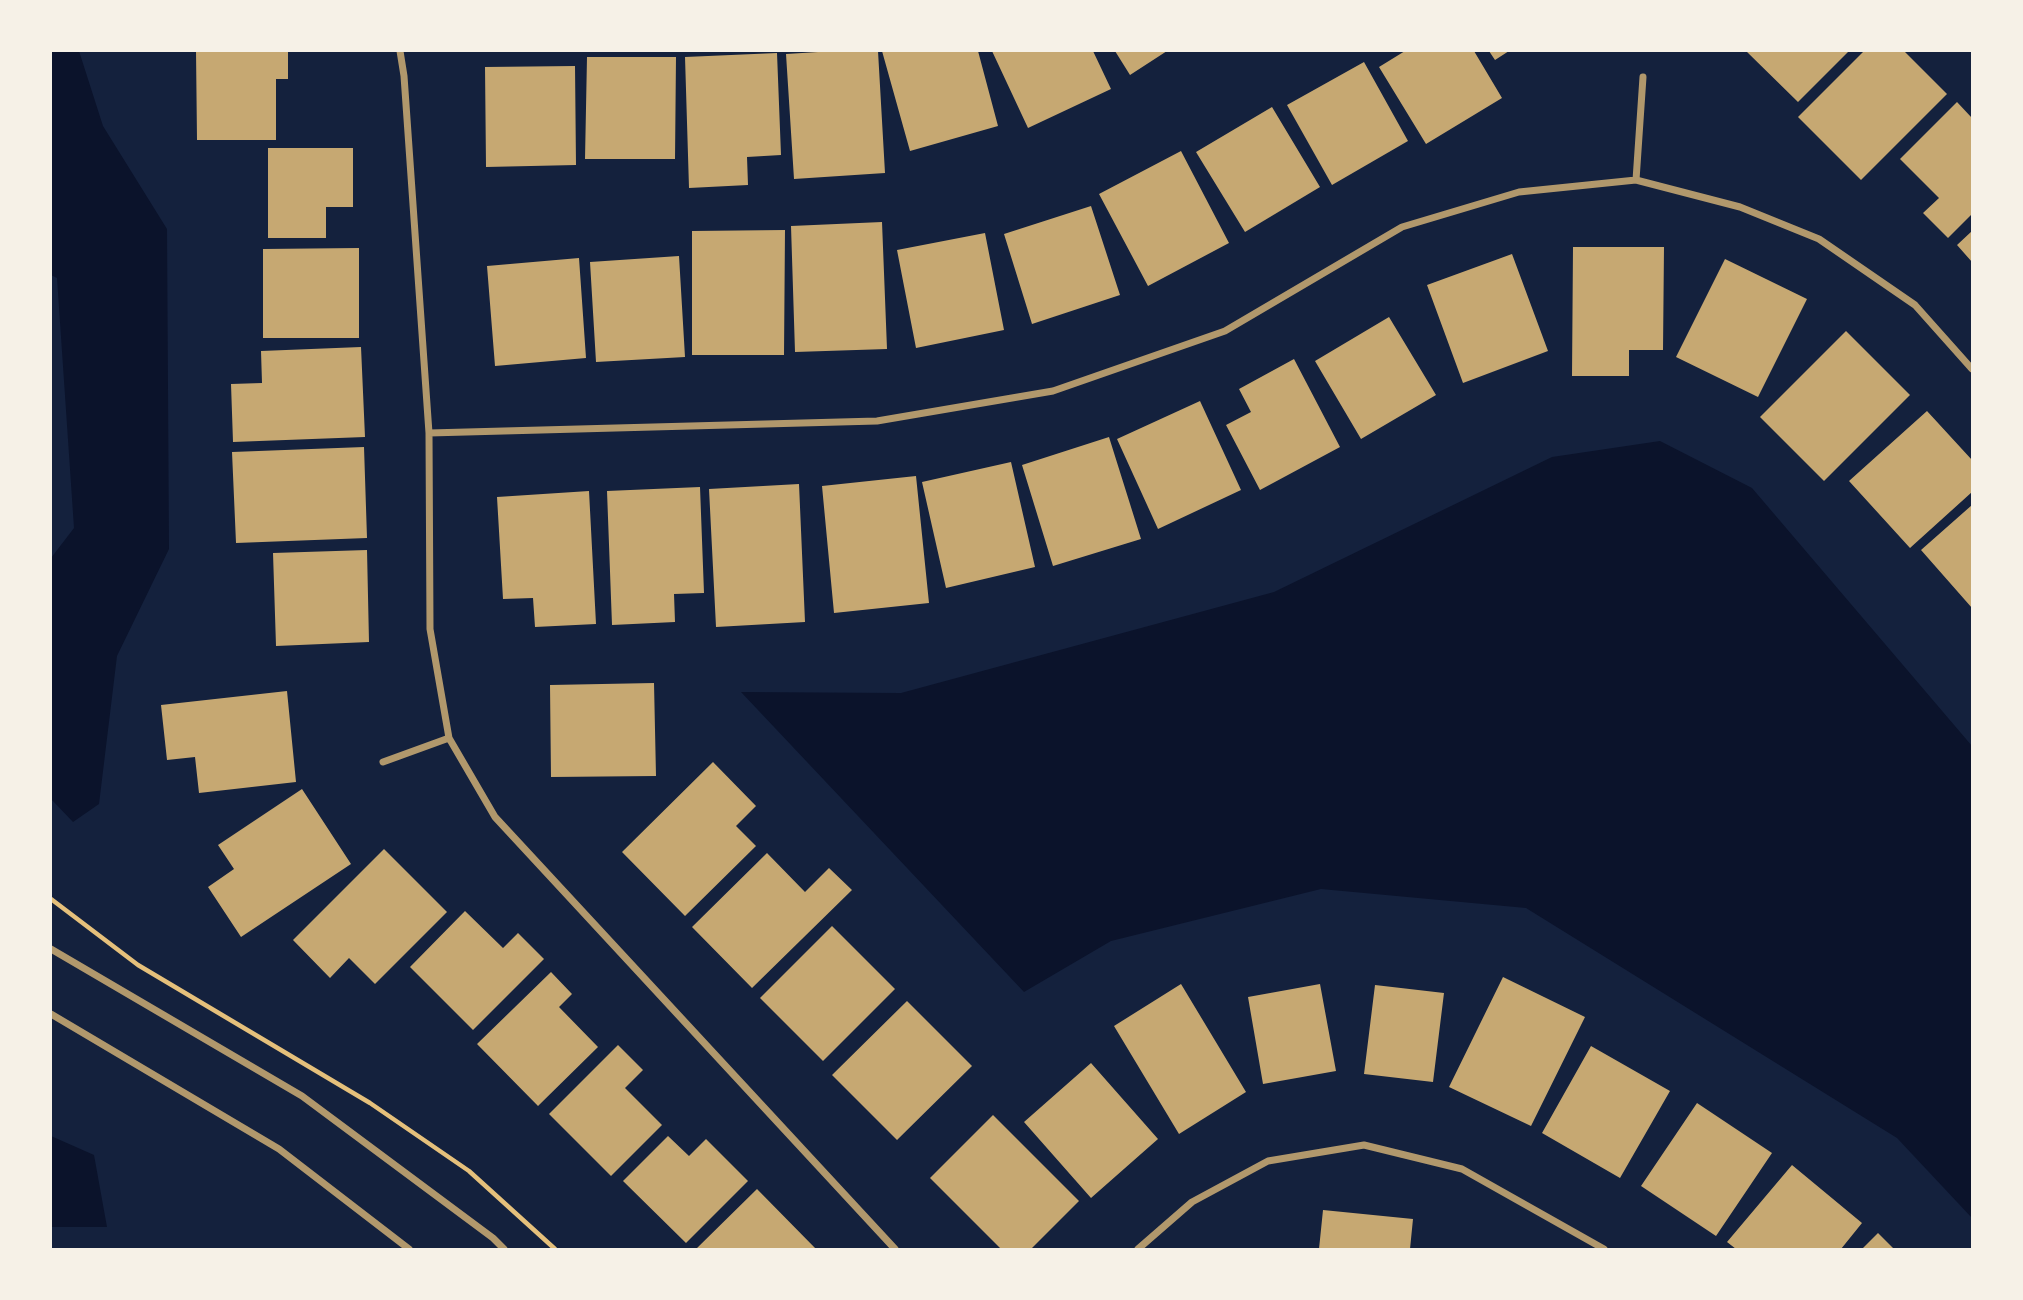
<!DOCTYPE html>
<style>
body{margin:0}
#map{position:relative;width:2023px;height:1300px;overflow:hidden;background:#14213d;font-family:Rubik,sans-serif}
canvas{display:block}
.frame{position:absolute;inset:0;border:52px solid #f6f1e7;pointer-events:none}
</style>
<div id="map">
<canvas width="2023" height="1300"></canvas>
<div class="frame"></div>
</div>
<script>
const context = document.querySelector('canvas').getContext('2d');
context.lineJoin = 'round';
function fillPath(path, color) {
  context.fillStyle = color;
  context.fill(path, 'evenodd');
}
function toPath(rows) {
  const path = new Path2D();
  for (const r of rows) {
    path.moveTo(r[0], r[1]);
    for (let i = 2; i < r.length; i += 2) path.lineTo(r[i], r[i + 1]);
  }
  return path;
}
function trace(path, color, width, dash) {
  context.strokeStyle = color;
  context.lineWidth = width;
  context.lineCap = dash ? 'butt' : 'round';
  context.setLineDash(dash || []);
  context.stroke(path);
}
fillPath(toPath([
 [51,51,79,51,103,126,167,229,169,549,117,656,99,804,73,822,51,799,51,558,74,528,57,278,51,275],
 [1660,441,1752,488,1972,746,1972,1218,1897,1138,1526,908,1321,889,1111,941,1024,992,741,692,901,693,1274,592,1552,457],
 [51,1136,94,1155,107,1227,51,1227]
]), '#0b132b');
fillPath(toPath([
 [196,51,288,51,288,79,276,79,276,140,197,140],
 [834,51,878,51,885,173,794,179,786,54],
 [882,51,978,51,998,126,910,151],
 [992,51,1093,51,1111,89,1028,128],
 [1115,51,1167,51,1130,75],
 [1405,51,1474,51,1502,98,1426,144,1379,67],
 [1489,51,1509,51,1495,60],
 [1746,51,1849,51,1798,102],
 [1864,51,1904,51,1947,94,1861,180,1798,117],
 [777,53,781,155,747,157,748,185,689,188,685,57],
 [587,57,676,57,675,159,585,159],
 [1364,62,1408,141,1332,185,1287,105],
 [575,66,576,165,486,167,485,67],
 [1957,102,1972,118,1972,214,1948,238,1923,213,1939,198,1900,159],
 [1272,107,1320,187,1245,232,1196,152],
 [268,148,353,148,353,207,326,207,326,238,268,238],
 [1181,151,1229,243,1148,286,1099,194],
 [1091,206,1120,295,1032,324,1004,234],
 [882,222,887,349,795,352,791,226],
 [785,230,784,355,692,355,692,231],
 [1972,231,1972,262,1957,245],
 [985,233,1004,330,916,348,897,250],
 [1573,247,1664,247,1663,350,1629,350,1629,376,1572,376],
 [359,248,359,338,263,338,263,249],
 [1512,254,1548,351,1463,383,1427,285],
 [679,256,685,357,596,362,590,262],
 [579,258,586,358,495,366,487,266],
 [1725,259,1807,299,1758,397,1676,357],
 [1389,317,1436,395,1361,439,1315,361],
 [1846,331,1910,395,1824,481,1760,417],
 [361,347,365,437,233,442,231,384,262,383,261,351],
 [1294,359,1340,447,1260,490,1226,425,1251,412,1239,389],
 [1200,401,1241,490,1158,529,1117,439],
 [1927,411,1972,460,1972,492,1910,548,1849,481],
 [1109,437,1141,539,1053,566,1022,465],
 [364,447,367,538,236,543,232,452],
 [1011,462,1035,567,946,588,922,482],
 [916,476,929,603,834,613,822,486],
 [799,484,805,622,716,627,709,489],
 [700,487,704,593,674,594,675,622,612,625,607,491],
 [589,491,596,624,535,627,533,598,503,599,497,497],
 [1972,505,1972,608,1921,550],
 [367,550,369,642,276,646,273,553],
 [654,683,656,776,551,777,550,685],
 [287,691,296,782,199,793,195,757,167,760,161,705],
 [713,762,756,806,736,826,756,846,685,916,622,852],
 [302,789,351,864,241,937,208,887,234,869,218,845],
 [384,849,447,912,375,984,349,958,330,978,293,940],
 [767,853,805,892,829,868,852,890,752,988,692,927],
 [465,911,503,948,518,933,544,959,473,1030,410,967],
 [832,926,895,989,823,1061,760,998],
 [551,972,572,994,559,1007,598,1047,538,1106,477,1044],
 [1503,977,1585,1017,1531,1126,1449,1087],
 [1181,984,1246,1092,1179,1134,1114,1026],
 [1320,984,1336,1071,1263,1084,1248,997],
 [1375,985,1444,993,1433,1082,1364,1074],
 [907,1001,972,1066,897,1140,832,1075],
 [618,1045,643,1070,625,1088,662,1125,611,1176,549,1114],
 [1591,1046,1670,1091,1620,1178,1542,1133],
 [1091,1063,1158,1139,1091,1198,1024,1122],
 [1697,1103,1772,1153,1716,1236,1641,1186],
 [993,1115,1079,1201,1031,1249,1001,1249,930,1178],
 [668,1136,689,1156,706,1139,748,1181,686,1243,623,1181],
 [1792,1165,1862,1223,1841,1249,1736,1249,1727,1242],
 [757,1189,816,1249,696,1249],
 [1323,1210,1413,1219,1410,1249,1319,1249],
 [1878,1233,1894,1249,1862,1249]
]), '#c6a872');
trace(toPath([
 [51,899,138,965,370,1103,469,1171,555,1249]
]), '#e5c07b', 4.5);
trace(toPath([
 [400,51,404,76,429,433,430,629,449,738,495,817,895,1249],
 [1636,180,1643,77],
 [429,433,877,421,1053,391,1225,331,1402,227,1519,192,1636,180,1740,207,1819,239,1915,305,1972,369],
 [383,762,449,738],
 [51,949,302,1096,493,1238,504,1249],
 [51,1014,279,1149,409,1249],
 [1138,1249,1192,1202,1268,1161,1364,1145,1462,1169,1604,1249]
]), '#b1986c', 7);
</script>
